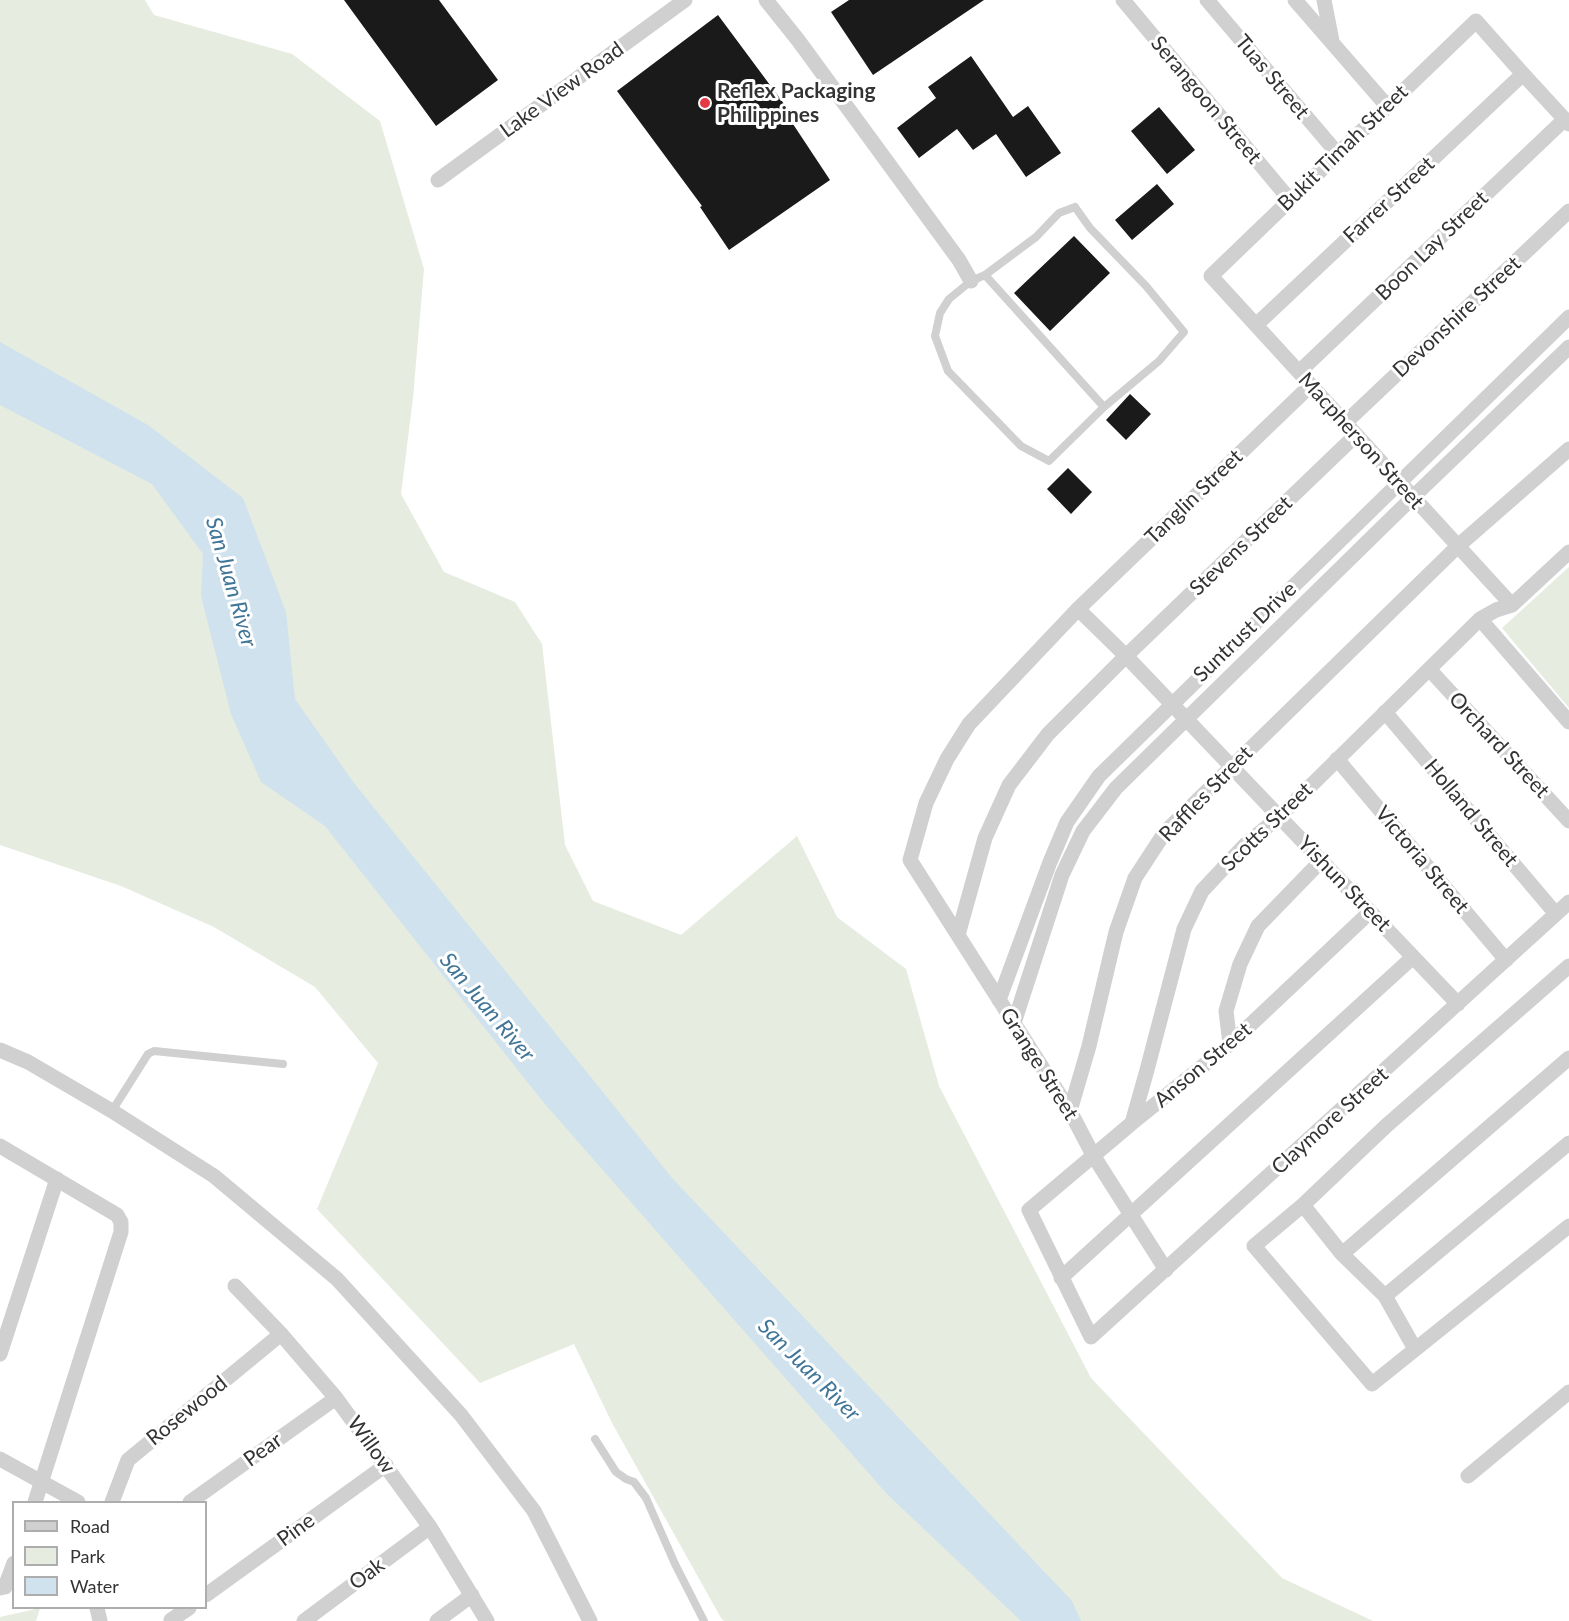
<!DOCTYPE html>
<style>
body{margin:0}
#map{position:relative;width:1569px;height:1621px;overflow:hidden;background:#fff;font-family:Lato,sans-serif}
canvas{display:block}
.legend{position:absolute;left:12px;top:1501px;width:195px;height:108px;box-sizing:border-box;background:#fff;border:2px solid #adadad;margin:0;padding:8px 10px;list-style:none;font-size:18px;color:#333}
.legend li{display:flex;align-items:center;gap:12px;height:30px}
.legend b{width:30px;border:2px solid #adadad}
</style>
<div id="map">
<canvas width="1569" height="1621"></canvas>
<ul class="legend">
<li><b style="height:8px;background:#d0d0d0"></b>Road</li>
<li><b style="height:16px;background:#e6ecdf"></b>Park</li>
<li><b style="height:16px;background:#cfe2ee"></b>Water</li>
</ul>
</div>
<script>
const context = document.querySelector('canvas').getContext('2d');
context.lineJoin = 'round';
function fillPath(path, color) {
  context.fillStyle = color;
  context.fill(path, 'evenodd');
}
function toPath(rows) {
  const path = new Path2D();
  for (const r of rows) {
    path.moveTo(r[0], r[1]);
    for (let i = 2; i < r.length; i += 2) path.lineTo(r[i], r[i + 1]);
  }
  return path;
}
function trace(path, color, width, dash) {
  context.strokeStyle = color;
  context.lineWidth = width;
  context.lineCap = dash ? 'butt' : 'round';
  context.setLineDash(dash || []);
  context.stroke(path);
}
function label(font, color, halo, rows, align = 'center') {
  context.font = font + ' Lato,sans-serif';
  context.lineWidth = 6;
  context.setLineDash([]);
  context.textBaseline = 'middle';
  context.strokeStyle = halo;
  context.fillStyle = color;
  for (const [text, x, y, turn = 0] of rows) {
    context.save();
    context.translate(x, y);
    context.rotate((+turn || 0) * Math.PI / 180);
    context.textAlign = isNaN(turn) ? turn : align;
    if (halo) context.strokeText(text, 0, 0);
    context.fillText(text, 0, 0);
    context.restore();
  }
}
fillPath(toPath([
 [0,0,145,0,154,15,292,54,380,121,424,269,413,398,401,494,444,572,515,602,542,644,565,845,593,901,681,935,797,836,837,917,906,969,939,1086,1091,1378,1282,1578,1373,1621,724,1621,721,1618,612,1423,574,1344,480,1383,317,1209,378,1063,315,987,214,927,121,886,0,845],
 [1569,567,1569,708,1502,628],
 [40,1608,36,1621,0,1621,0,1617]
]), '#e6ecdf');
fillPath(toPath([
 [0,342,148,425,243,498,286,612,295,699,354,783,672,1178,1072,1601,1081,1621,1021,1621,887,1494,544,1103,325,826,261,782,231,714,201,596,203,554,152,484,0,405]
]), '#cfe2ee');
fillPath(toPath([
 [344,0,439,0,498,80,436,126],
 [849,0,984,0,873,75,831,12],
 [718,15,793,116,789,118,830,180,729,250,700,207,702,206,617,91],
 [971,56,1013,117,1028,106,1061,153,1026,177,996,134,973,150,957,129,919,158,897,128,936,98,928,87],
 [1159,107,1195,150,1167,174,1131,131],
 [1157,184,1174,204,1132,240,1115,220],
 [1074,236,1110,273,1050,331,1014,293],
 [1130,394,1151,414,1126,440,1106,420],
 [1068,468,1092,492,1071,514,1047,489]
]), '#1a1a1a');
trace(toPath([
 [1075,207,1090,228,1146,286,1184,332,1159,361,1104,407,1049,461,1021,446,948,371,935,336,940,313,949,299,971,281,985,275,1036,237,1059,213,1075,207],
 [985,275,1104,407],
 [112,1111,148,1054,154,1051,283,1064],
 [595,1439,616,1472,626,1479,634,1482,646,1498,675,1564,704,1621]
]), '#d0d0d0', 8);
trace(toPath([
 [766,0,798,40,959,260,971,281],
 [1123,0,1290,200],
 [1207,0,1338,154],
 [1295,0,1387,106],
 [1324,0,1332,41],
 [438,180,685,0],
 [1256,325,1523,74],
 [1299,372,1565,119],
 [1345,423,1569,211],
 [1512,605,1211,276,1476,21,1523,74,1569,124],
 [1078,609,1126,656,1458,1004],
 [1480,619,1569,722],
 [1429,669,1569,821],
 [1385,712,1556,914],
 [1337,759,1506,960],
 [1370,912,1230,1044,1132,1123,1029,1210,1091,1337,1569,902],
 [958,935,985,838,1009,785,1048,734,1126,656,1356,435],
 [999,1000,1050,862,1067,822,1099,776,1569,317],
 [1014,1023,1062,875,1083,831,1116,788,1413,497,1569,347],
 [1230,1044,1226,1011,1240,964,1258,926,1321,861],
 [0,1050,28,1062,112,1111,214,1176,337,1279,461,1415,534,1511,590,1621],
 [1070,1111,1089,1046,1116,932,1135,878,1165,832,1458,546,1569,449],
 [1132,1123,1147,1070,1184,929,1202,891,1246,844,1279,817,1480,619,1496,610,1512,605,1569,552],
 [0,1146,117,1215,121,1222,121,1232,35,1502],
 [1303,1205,1254,1246,1372,1384,1569,1226],
 [1342,1254,1569,1058],
 [1166,1270,1093,1155,1070,1111,910,860,926,803,947,759,969,724,1078,609,1311,385],
 [1061,1278,1413,957],
 [235,1286,281,1334,336,1398,430,1527,487,1621],
 [1385,1296,1569,1143],
 [1415,1349,1385,1296,1342,1254,1303,1205,1386,1126,1569,966],
 [0,1354,57,1179],
 [0,1459,78,1502],
 [1468,1476,1569,1392],
 [112,1502,128,1460,281,1334],
 [190,1502,336,1398],
 [0,1588,5,1587,14,1563],
 [206,1595,386,1465],
 [97,1608,100,1621],
 [171,1620,189,1608],
 [304,1621,430,1527],
 [437,1621,472,1595]
]), '#d0d0d0', 15);
for (const [x, y, r, color] of [
 [705,103,6,"#e63946"]
]) {
  const dot = new Path2D();
  dot.arc(x, y, r, 0, 2 * Math.PI);
  context.fillStyle = color;
  context.fill(dot);
  trace(dot, '#fff', 2);
}
label('21px', '#333', '#fff', [
 ["Tuas Street",1272,77,50],
 ["Lake View Road",562,90,-36],
 ["Serangoon Street",1206,100,50],
 ["Bukit Timah Street",1343,148,-44],
 ["Farrer Street",1389,200,-43],
 ["Boon Lay Street",1432,246,-44],
 ["Devonshire Street",1457,317,-43],
 ["Macpherson Street",1361,441,48],
 ["Tanglin Street",1194,497,-44],
 ["Stevens Street",1241,546,-44],
 ["Suntrust Drive",1245,632,-44],
 ["Orchard Street",1499,745,47],
 ["Raffles Street",1206,794,-46],
 ["Holland Street",1471,813,50],
 ["Scotts Street",1267,827,-44],
 ["Victoria Street",1422,860,50],
 ["Yishun Street",1344,884,46],
 ["Grange Street",1039,1064,58],
 ["Anson Street",1203,1065,-40],
 ["Claymore Street",1330,1121,-42],
 ["Rosewood",187,1411,-39],
 ["Willow",371,1445,54],
 ["Pear",263,1450,-36],
 ["Pine",296,1530,-36],
 ["Oak",367,1574,-37]
]);
label('bold 21px', '#333', '#fff', [
 ["Reflex Packaging",717,91],
 ["Philippines",717,115]
], 'left');
label('italic 22px', '#3f7597', '#fff', [
 ["San Juan River",231,582,74],
 ["San Juan River",487,1007,50],
 ["San Juan River",809,1370,45]
]);
</script>
